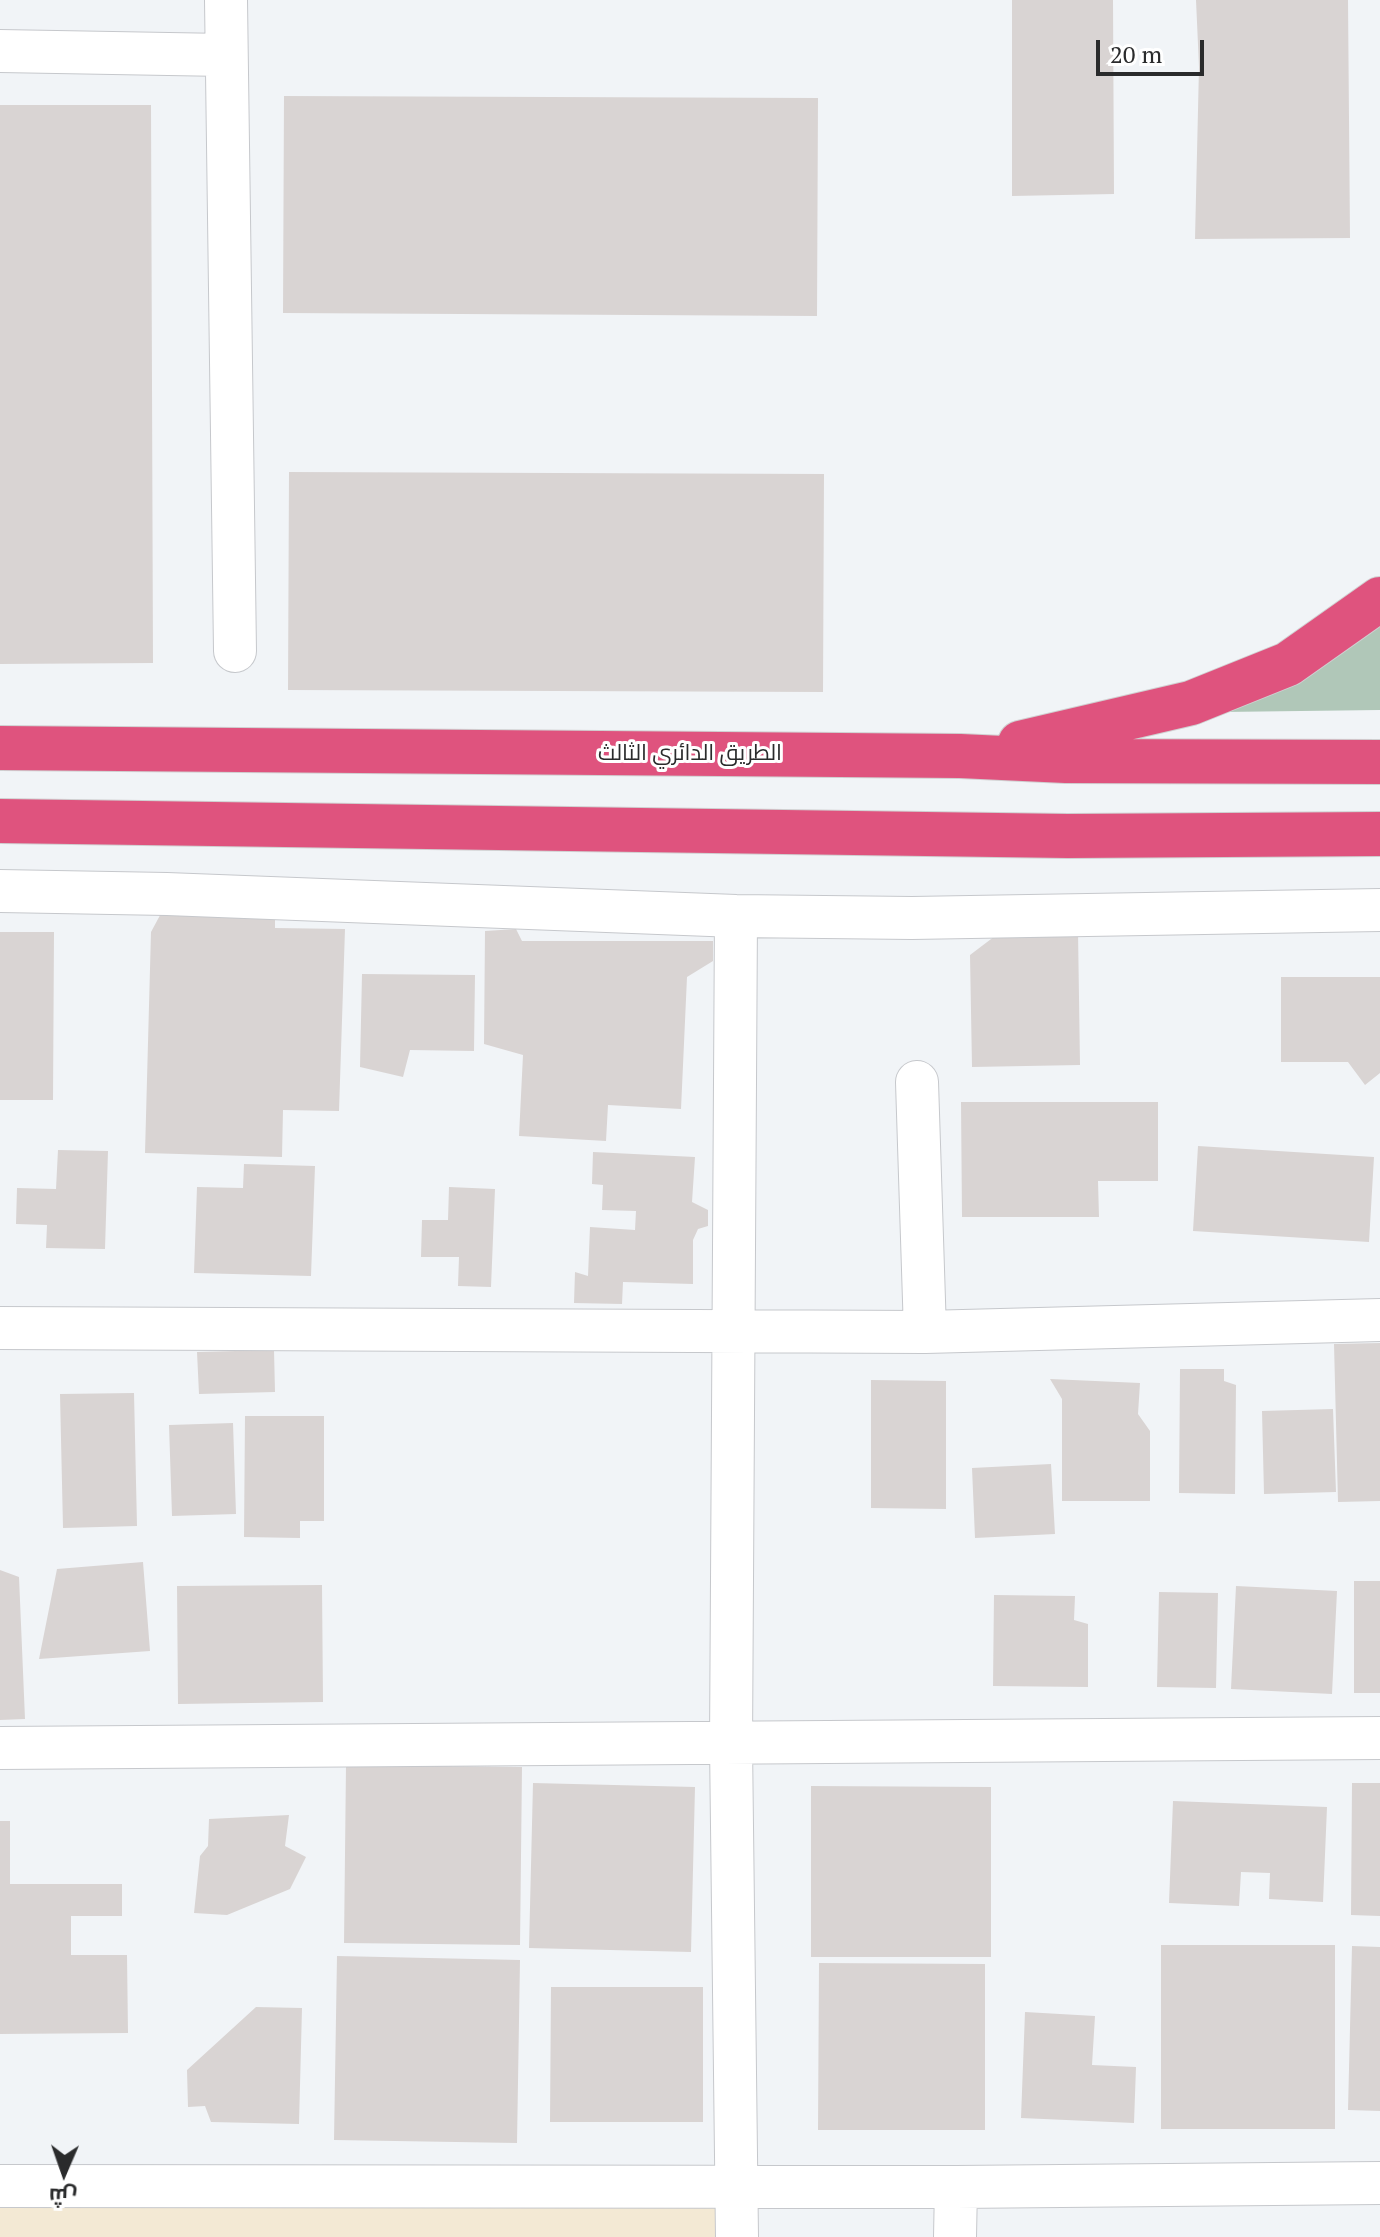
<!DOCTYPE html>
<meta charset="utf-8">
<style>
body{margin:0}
#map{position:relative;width:1380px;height:2237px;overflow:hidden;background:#f1f4f7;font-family:"PT Serif",Cairo,serif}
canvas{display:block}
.north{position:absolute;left:24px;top:2133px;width:80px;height:80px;-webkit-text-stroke:6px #fff;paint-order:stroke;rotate:182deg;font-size:22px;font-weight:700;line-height:32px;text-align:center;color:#2a2b2c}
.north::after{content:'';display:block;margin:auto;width:28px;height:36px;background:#2a2b2c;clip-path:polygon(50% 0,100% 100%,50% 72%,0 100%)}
.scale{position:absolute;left:1096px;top:40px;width:108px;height:36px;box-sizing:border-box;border:4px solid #2a2b2c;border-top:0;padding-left:10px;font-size:24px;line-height:28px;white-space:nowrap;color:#2a2b2c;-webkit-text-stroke:6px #fff;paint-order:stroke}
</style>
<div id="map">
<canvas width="1380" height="2237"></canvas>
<div class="north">ش</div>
<div class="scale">20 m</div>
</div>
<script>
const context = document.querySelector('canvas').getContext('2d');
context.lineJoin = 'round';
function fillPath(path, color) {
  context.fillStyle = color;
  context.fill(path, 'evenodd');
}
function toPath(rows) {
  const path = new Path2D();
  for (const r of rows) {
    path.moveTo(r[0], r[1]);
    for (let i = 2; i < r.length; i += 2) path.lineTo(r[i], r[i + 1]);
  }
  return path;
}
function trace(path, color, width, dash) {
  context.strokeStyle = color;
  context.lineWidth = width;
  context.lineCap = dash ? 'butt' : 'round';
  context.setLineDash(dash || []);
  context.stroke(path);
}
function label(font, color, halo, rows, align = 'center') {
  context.font = font + ' "PT Serif",Cairo,serif';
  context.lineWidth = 6;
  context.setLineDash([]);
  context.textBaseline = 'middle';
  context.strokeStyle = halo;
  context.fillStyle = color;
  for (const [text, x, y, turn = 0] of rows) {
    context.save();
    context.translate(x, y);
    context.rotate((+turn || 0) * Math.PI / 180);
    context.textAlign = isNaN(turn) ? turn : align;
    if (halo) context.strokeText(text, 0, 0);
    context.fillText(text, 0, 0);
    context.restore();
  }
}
fillPath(toPath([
 [0,2187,736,2189,735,2237,0,2237]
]), '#f3e9d4');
fillPath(toPath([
 [1380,613,1380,710,1222,712]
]), '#b0c7b8');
fillPath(toPath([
 [1012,0,1113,0,1114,194,1012,196],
 [1196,0,1348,0,1350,238,1195,239,1199,67],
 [284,96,818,98,817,316,283,313],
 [0,105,151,105,153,663,0,664],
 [289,472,824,474,823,692,288,690],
 [165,906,275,908,275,928,345,929,339,1111,283,1110,282,1157,145,1153,151,932],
 [516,929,522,941,713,941,713,961,687,977,681,1109,608,1105,606,1141,519,1136,523,1055,484,1044,485,931],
 [1078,931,1080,1065,972,1067,970,955,999,933],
 [0,932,54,932,53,1100,0,1100],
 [362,974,475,975,474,1051,410,1050,403,1077,360,1067],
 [1281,977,1380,977,1380,1073,1365,1085,1348,1062,1281,1062],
 [961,1102,1158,1102,1158,1181,1098,1181,1099,1217,962,1217],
 [1198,1146,1374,1157,1369,1242,1193,1231],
 [58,1150,108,1151,105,1249,46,1248,47,1225,16,1224,17,1188,56,1189],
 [593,1152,695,1157,692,1202,708,1210,708,1226,698,1229,693,1240,693,1284,623,1282,622,1304,574,1303,575,1272,588,1276,590,1227,635,1230,636,1211,602,1210,603,1185,592,1184],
 [244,1164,315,1166,311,1276,194,1273,197,1187,243,1188],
 [449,1187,495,1189,491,1287,458,1286,459,1257,421,1257,422,1220,448,1220],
 [1380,1343,1380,1501,1338,1502,1334,1344],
 [274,1350,275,1392,199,1394,197,1352],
 [1180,1369,1224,1369,1224,1381,1236,1385,1235,1494,1179,1493],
 [1050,1379,1140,1383,1138,1414,1150,1431,1150,1501,1062,1501,1062,1399],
 [871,1380,946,1381,946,1509,871,1508],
 [134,1393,137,1526,63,1528,60,1394],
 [1333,1409,1336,1492,1264,1494,1262,1411],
 [245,1416,324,1416,324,1521,300,1521,300,1538,244,1537],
 [233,1423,236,1514,172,1516,169,1425],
 [1051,1464,1055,1534,975,1538,972,1468],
 [143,1562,150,1651,39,1659,57,1569],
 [0,1570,19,1577,25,1719,0,1720],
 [1354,1581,1380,1581,1380,1693,1354,1693],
 [322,1585,323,1702,178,1704,177,1586],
 [1236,1586,1337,1591,1332,1694,1231,1689],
 [1159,1592,1218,1593,1216,1688,1157,1687],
 [994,1595,1075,1596,1074,1620,1088,1624,1088,1687,993,1686],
 [346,1765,522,1767,520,1945,344,1943],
 [533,1783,695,1787,691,1952,529,1948],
 [1352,1783,1380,1783,1380,1916,1351,1915],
 [811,1786,991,1787,991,1957,811,1957],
 [1173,1801,1327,1807,1323,1902,1269,1899,1270,1873,1241,1872,1239,1906,1169,1903],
 [289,1815,285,1846,306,1857,290,1889,227,1915,194,1913,200,1856,208,1846,209,1819],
 [0,1821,10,1821,10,1884,122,1884,122,1916,71,1916,71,1955,127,1955,128,2033,0,2034],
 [1161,1945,1335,1945,1335,2129,1161,2129],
 [1352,1946,1380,1947,1380,2111,1348,2110],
 [337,1956,520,1960,517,2143,334,2140],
 [819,1963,985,1964,985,2130,818,2130],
 [551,1987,703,1987,703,2122,550,2122],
 [256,2007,302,2008,299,2124,211,2122,205,2106,188,2107,187,2070],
 [1025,2012,1095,2016,1092,2065,1136,2067,1134,2123,1021,2118]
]), '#d9d4d3');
const minor = toPath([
 [226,0,235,651],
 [0,51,225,55],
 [0,891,167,894,736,916,912,918,1380,910],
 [736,916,731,1744,737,2237],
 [917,1082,925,1332],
 [0,1328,925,1332,1380,1320],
 [0,1748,1380,1738],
 [0,2186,956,2187,1380,2183],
 [955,2237,956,2187]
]);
const highway = toPath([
 [1020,743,1191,703,1288,664,1380,599],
 [0,748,960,756,1066,761,1380,762],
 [0,821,1068,836,1380,834]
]);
trace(minor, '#c6c8cc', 44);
trace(highway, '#d0d0d1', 46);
trace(minor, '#fff', 42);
trace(highway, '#df537e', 44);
label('22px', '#2a2b2c', '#fff', [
 ["الطريق الدائري الثالث",690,754]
]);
</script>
